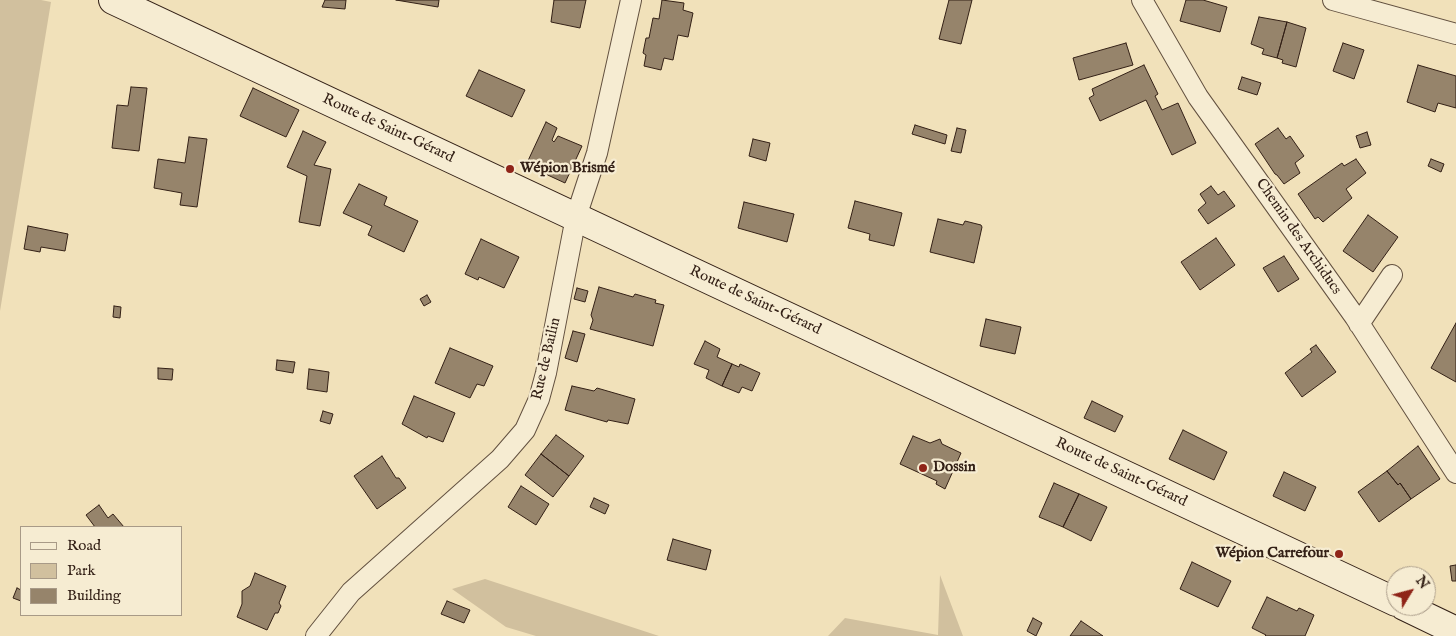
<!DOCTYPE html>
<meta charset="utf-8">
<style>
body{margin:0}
#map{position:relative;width:1456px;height:636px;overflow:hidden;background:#f1e1ba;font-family:"IM FELL English",serif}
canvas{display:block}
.legend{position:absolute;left:20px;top:526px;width:162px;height:90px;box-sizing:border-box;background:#f6ecd2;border:1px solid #a89a87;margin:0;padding:6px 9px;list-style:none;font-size:15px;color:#332016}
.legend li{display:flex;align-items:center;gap:10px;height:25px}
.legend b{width:25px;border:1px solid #a89a87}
.north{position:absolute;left:1386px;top:566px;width:50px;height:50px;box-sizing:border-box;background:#f6ecd2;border:1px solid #a89a87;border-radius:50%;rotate:53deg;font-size:14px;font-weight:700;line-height:20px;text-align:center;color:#332016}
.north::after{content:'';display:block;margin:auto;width:18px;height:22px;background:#8f2418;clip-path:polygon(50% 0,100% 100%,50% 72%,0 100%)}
</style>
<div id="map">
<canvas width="1456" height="636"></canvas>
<ul class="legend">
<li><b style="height:6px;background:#f6ecd2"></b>Road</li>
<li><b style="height:14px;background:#d1c09e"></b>Park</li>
<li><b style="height:14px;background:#96846b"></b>Building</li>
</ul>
<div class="north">N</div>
</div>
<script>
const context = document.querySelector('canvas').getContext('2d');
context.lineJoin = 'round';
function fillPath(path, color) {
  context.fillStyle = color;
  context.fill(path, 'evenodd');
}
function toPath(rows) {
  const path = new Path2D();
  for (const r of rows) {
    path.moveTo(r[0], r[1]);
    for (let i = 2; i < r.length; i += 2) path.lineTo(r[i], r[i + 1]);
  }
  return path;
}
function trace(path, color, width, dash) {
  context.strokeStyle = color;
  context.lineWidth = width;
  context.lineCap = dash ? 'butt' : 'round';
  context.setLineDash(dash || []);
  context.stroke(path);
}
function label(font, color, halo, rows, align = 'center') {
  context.font = font + ' "IM FELL English",serif';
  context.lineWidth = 4.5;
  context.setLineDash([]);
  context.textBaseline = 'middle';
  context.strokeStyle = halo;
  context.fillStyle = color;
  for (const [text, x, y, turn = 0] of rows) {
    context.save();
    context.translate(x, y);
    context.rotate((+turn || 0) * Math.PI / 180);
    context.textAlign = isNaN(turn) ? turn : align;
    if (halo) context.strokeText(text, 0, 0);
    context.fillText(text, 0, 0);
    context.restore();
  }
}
fillPath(toPath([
 [0,0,41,0,51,2,0,311],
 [940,575,963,636,828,636,845,618,938,635],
 [485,579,659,636,536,636,506,627,452,589]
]), '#d1c09e');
const building = toPath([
 [325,0,346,0,345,9,322,7,325,0],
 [396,0,439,0,438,7,396,0],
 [554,0,586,0,580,28,551,22,554,0],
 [662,0,684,3,683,10,693,13,688,37,678,35,673,60,664,58,661,70,644,66,646,55,643,53,646,38,649,38,653,18,659,19,662,0],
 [949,0,972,0,961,44,939,39,949,0],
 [1186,0,1203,0,1227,7,1220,32,1180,21,1186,0],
 [1259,17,1287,22,1277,58,1262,54,1264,49,1251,44,1259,17],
 [1287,22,1306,28,1296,67,1282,63,1283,60,1277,58,1287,22],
 [1126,43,1133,65,1079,80,1073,58,1126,43],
 [1343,43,1364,50,1354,79,1333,71,1343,43],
 [1144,65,1158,94,1155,96,1162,110,1178,103,1196,143,1172,155,1146,100,1100,121,1089,98,1094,95,1092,89,1144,65],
 [1418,65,1456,76,1456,108,1438,103,1435,112,1407,102,1418,65],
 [479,70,525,90,512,117,466,96,479,70],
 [1242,77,1261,83,1257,95,1238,89,1242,77],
 [131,87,147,88,139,151,112,148,117,105,128,106,131,87],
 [253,88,299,110,286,137,240,116,253,88],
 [546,122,557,128,552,140,554,142,558,136,582,146,565,183,526,165,546,122],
 [915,125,947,135,945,144,912,134,915,125],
 [957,128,966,130,961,153,951,151,957,128],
 [1278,128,1286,139,1290,136,1304,156,1295,163,1300,173,1284,184,1277,175,1275,174,1255,144,1278,128],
 [303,131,326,142,314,165,331,169,320,226,299,222,307,176,287,167,303,131],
 [1367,132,1371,145,1360,148,1356,136,1367,132],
 [189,137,207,139,197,207,180,205,182,193,154,188,158,159,185,163,189,137],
 [753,139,770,143,766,161,749,156,753,139],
 [1356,159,1366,173,1346,189,1352,198,1323,222,1318,217,1315,219,1298,194,1342,163,1344,166,1356,159],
 [1431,159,1444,164,1441,172,1428,166,1431,159],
 [359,184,387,197,384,205,418,221,404,252,368,235,372,226,343,213,359,184],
 [1211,186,1218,195,1224,191,1235,206,1208,224,1198,210,1206,203,1200,194,1211,186],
 [855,201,902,213,894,246,869,240,870,234,848,228,855,201],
 [744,202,794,214,787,242,738,228,744,202],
 [1368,215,1398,237,1373,272,1343,251,1368,215],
 [938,219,963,225,965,221,981,225,982,227,974,263,930,252,938,219],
 [28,226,68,234,65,251,41,247,40,252,24,249,28,226],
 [1216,238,1235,265,1200,290,1181,262,1216,238],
 [481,239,519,257,504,288,479,277,478,280,465,274,481,239],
 [1284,256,1299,279,1278,292,1263,268,1284,256],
 [599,287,633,297,635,294,656,300,655,303,664,305,653,346,590,329,593,320,591,315,599,287],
 [577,288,588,291,585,302,574,299,577,288],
 [427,295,431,302,424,306,420,299,427,295],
 [114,306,121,307,120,318,113,317,114,306],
 [986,319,1021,327,1015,354,980,346,986,319],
 [1456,323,1456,382,1431,368,1456,323],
 [573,331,585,334,577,362,565,358,573,331],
 [705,341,720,349,717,357,732,364,722,386,706,378,709,370,694,364,705,341],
 [1316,345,1336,372,1302,397,1285,373,1312,352,1310,349,1316,345],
 [450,348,493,366,484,386,477,384,470,398,435,383,450,348],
 [277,360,295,362,293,373,276,370,277,360],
 [732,364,739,367,740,364,760,373,752,391,742,387,739,393,722,386,732,364],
 [158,368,173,369,172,380,158,379,158,368],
 [309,369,329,372,327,392,307,389,309,369],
 [572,386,594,391,597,388,635,399,628,424,608,420,607,422,565,410,572,386],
 [414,396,455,413,443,442,428,436,427,438,402,424,414,396],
 [1092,401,1123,416,1115,432,1084,418,1092,401],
 [323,411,333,414,330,424,320,421,323,411],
 [1183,430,1227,452,1214,480,1169,459,1183,430],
 [556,435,584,456,569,476,541,454,556,435],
 [913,436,930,443,940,439,942,444,961,453,945,489,936,484,937,481,900,464,913,436],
 [1418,446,1440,479,1411,499,1400,483,1398,485,1387,471,1418,446],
 [541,454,569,476,553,497,525,475,541,454],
 [382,456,396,478,399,478,406,488,377,509,354,476,382,456],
 [1387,471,1398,485,1400,483,1411,499,1379,522,1358,492,1387,471],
 [1284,472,1316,487,1305,511,1273,496,1284,472],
 [1054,483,1079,494,1063,527,1039,517,1054,483],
 [521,486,549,504,536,525,508,507,521,486],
 [1079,494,1107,507,1091,541,1063,527,1079,494],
 [594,498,609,505,605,514,590,507,594,498],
 [99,505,108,518,113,514,124,527,95,527,86,515,99,505],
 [673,539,711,550,706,570,667,560,673,539],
 [1192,562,1231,581,1218,607,1180,589,1192,562],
 [1456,565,1456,581,1452,581,1450,566,1456,565],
 [255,573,286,586,279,603,281,606,278,613,275,613,267,630,237,617,242,604,242,591,250,586,255,573],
 [17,588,21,590,21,601,13,598,17,588],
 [1267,597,1297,611,1299,608,1314,615,1305,636,1265,636,1266,635,1252,628,1267,597],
 [447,601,470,610,464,623,441,614,447,601],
 [1033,618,1042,623,1036,636,1027,631,1033,618],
 [1081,621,1103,636,1070,636,1081,621]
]);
fillPath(building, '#96846b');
trace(building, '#332016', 1);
const street = toPath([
 [1142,0,1198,97,1355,317,1456,473],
 [1333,0,1456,34],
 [1359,324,1392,275],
 [316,636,351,592,500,459,525,430,539,399,546,373,576,217,597,153,631,0]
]);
const secondary = toPath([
 [113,0,1396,602],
 [1404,606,1456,631]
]);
trace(street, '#62503f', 22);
trace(secondary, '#332016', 30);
trace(street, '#f6ecd2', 20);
trace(secondary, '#f6ecd2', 28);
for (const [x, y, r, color] of [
 [510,169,5,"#8f2418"],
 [923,468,5,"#8f2418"],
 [1339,554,5,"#8f2418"]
]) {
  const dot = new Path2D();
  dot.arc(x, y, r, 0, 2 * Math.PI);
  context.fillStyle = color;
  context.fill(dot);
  trace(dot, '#f6ecd2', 2);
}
label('15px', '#332016', '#f6ecd2', [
 ["Route de Saint-Gérard",388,129,25],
 ["Chemin des Archiducs",1298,237,55],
 ["Route de Saint-Gérard",755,301,25],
 ["Rue de Bailin",547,359,-77],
 ["Route de Saint-Gérard",1121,473,25]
]);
label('bold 15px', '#332016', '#f6ecd2', [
 ["Wépion Brismé",520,169],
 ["Dossin",933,468],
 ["Wépion Carrefour",1329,554,"right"]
], 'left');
</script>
